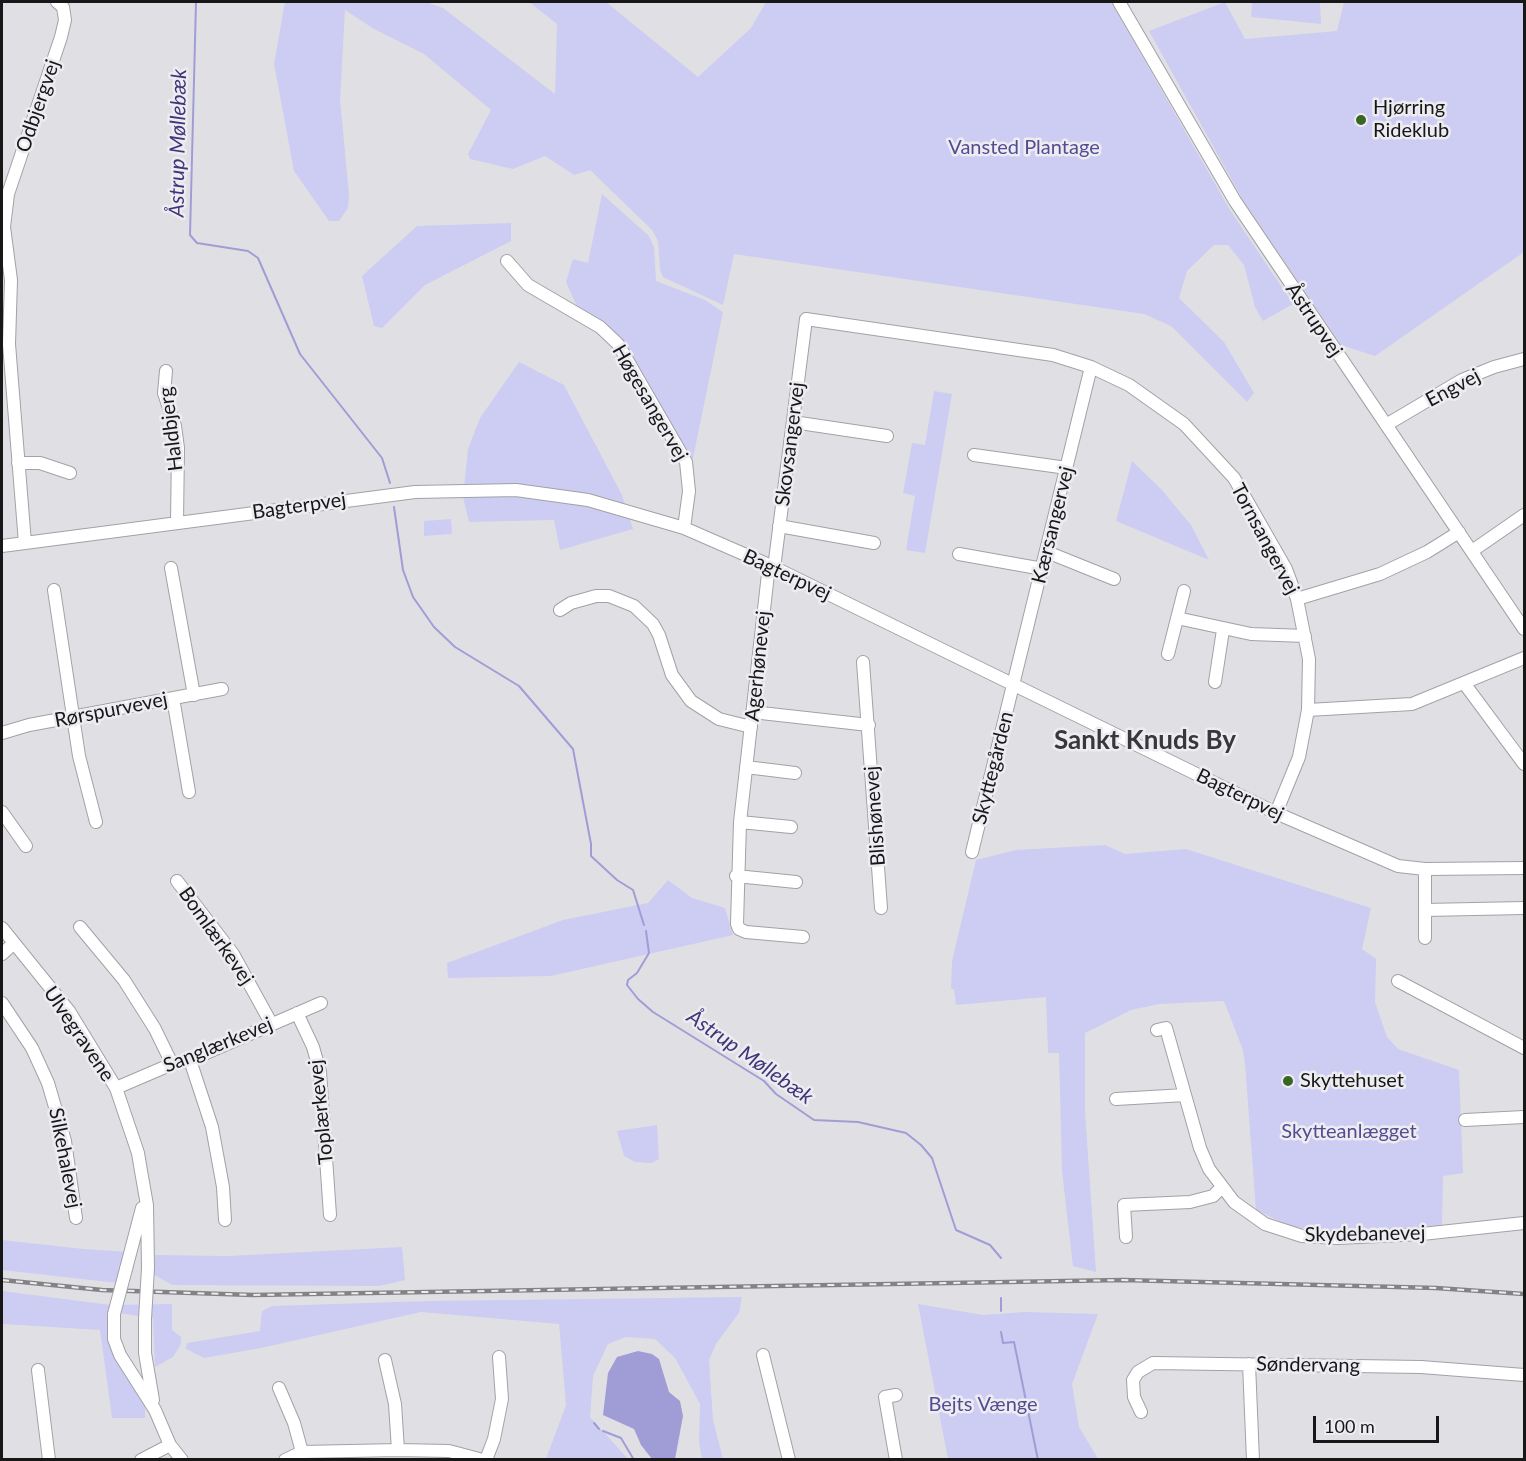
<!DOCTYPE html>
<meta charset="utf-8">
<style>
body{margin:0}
#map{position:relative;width:1526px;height:1461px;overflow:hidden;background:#e0e0e4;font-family:Lato,sans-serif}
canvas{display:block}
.frame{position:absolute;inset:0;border:3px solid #171718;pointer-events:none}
.scale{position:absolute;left:1313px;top:1416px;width:126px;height:27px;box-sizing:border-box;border:3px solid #171718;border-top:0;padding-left:8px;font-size:18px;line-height:21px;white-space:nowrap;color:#171718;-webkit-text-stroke:4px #ededf1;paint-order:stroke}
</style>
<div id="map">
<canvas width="1526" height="1461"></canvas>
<div class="frame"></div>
<div class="scale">100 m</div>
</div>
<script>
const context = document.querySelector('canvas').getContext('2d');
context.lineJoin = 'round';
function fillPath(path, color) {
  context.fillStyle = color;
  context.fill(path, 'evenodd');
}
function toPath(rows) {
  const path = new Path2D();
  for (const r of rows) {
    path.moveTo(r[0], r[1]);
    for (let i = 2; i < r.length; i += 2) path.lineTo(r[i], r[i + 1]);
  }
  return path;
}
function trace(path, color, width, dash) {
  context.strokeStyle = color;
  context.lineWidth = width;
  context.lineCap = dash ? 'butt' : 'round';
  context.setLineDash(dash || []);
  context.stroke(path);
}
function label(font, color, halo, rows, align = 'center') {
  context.font = font + ' Lato,sans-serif';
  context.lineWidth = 5;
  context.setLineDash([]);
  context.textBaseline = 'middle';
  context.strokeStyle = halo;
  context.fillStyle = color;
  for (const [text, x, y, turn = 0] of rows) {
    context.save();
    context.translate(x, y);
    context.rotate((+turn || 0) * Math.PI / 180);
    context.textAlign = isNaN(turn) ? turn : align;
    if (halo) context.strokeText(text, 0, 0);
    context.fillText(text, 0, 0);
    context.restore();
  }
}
fillPath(toPath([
 [285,2,426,2,443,8,555,94,557,24,529,2,606,2,698,77,751,28,766,2,1111,2,1230,210,1293,304,1263,321,1255,307,1244,265,1228,245,1214,245,1187,271,1179,298,1224,342,1254,393,1247,402,1171,326,1144,314,734,254,723,305,663,277,660,270,658,241,652,230,590,170,574,175,545,156,513,169,470,159,468,154,491,110,424,54,374,29,345,10,340,99,349,195,348,208,339,221,329,221,294,171,274,64],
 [1225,2,1245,39,1337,31,1344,2,1524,2,1524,252,1375,356,1341,345,1243,200,1149,31],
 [1252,2,1320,2,1321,24,1251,17],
 [602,194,649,236,654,247,656,281,705,300,723,312,693,458,688,460,623,344,578,309,566,282,573,259,588,263],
 [511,223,511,241,425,285,382,328,374,326,362,276,417,226],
 [519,362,564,385,622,495,633,529,560,550,554,520,469,522,463,497,468,449,480,418],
 [934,391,952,394,925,553,906,550,915,496,903,493,912,443,925,445],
 [1132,461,1161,489,1191,525,1209,560,1116,521],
 [451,519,452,534,424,536,424,521],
 [1105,845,1125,854,1186,849,1371,908,1362,949,1376,959,1375,1002,1387,1037,1398,1049,1459,1070,1463,1173,1443,1176,1442,1226,1320,1231,1290,1226,1256,1210,1245,1064,1243,1050,1224,1001,1159,1004,1131,1010,1085,1033,1085,1112,1096,1272,1073,1266,1062,1171,1059,1053,1048,1053,1046,997,956,1005,954,989,951,989,952,961,976,860,1016,850],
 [668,880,692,898,725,908,733,935,551,976,448,978,447,963,563,920,648,903],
 [657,1125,659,1159,652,1163,635,1162,624,1156,617,1131],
 [2,1240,84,1249,128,1252,118,1283,2,1270],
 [402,1247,405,1280,379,1286,173,1285,154,1275,155,1255,228,1256],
 [2,1291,111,1305,172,1304,172,1330,181,1337,181,1344,173,1357,155,1367,153,1318,111,1312,108,1327,145,1400,145,1418,112,1418,100,1330,2,1324],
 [742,1297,739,1313,716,1344,709,1360,713,1420,723,1459,702,1459,699,1443,700,1404,675,1358,655,1339,626,1337,608,1344,593,1376,590,1417,629,1460,546,1459,566,1405,559,1324,421,1312,261,1348,204,1358,186,1349,187,1343,260,1331,262,1311,272,1306,428,1301],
 [918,1304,983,1315,1024,1312,1098,1314,1072,1384,1079,1427,1098,1459,948,1459]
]), '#cdccf3');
fillPath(toPath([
 [638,1351,652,1354,659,1359,669,1392,680,1401,683,1416,675,1459,652,1459,641,1445,634,1429,603,1415,608,1373,617,1357]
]), '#a09dd6');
trace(toPath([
 [196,2,190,235,197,243,248,251,258,258,300,354,382,458,390,483],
 [394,507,403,570,413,597,434,627,455,647,519,686,573,749,591,844,591,856,617,880,633,890,644,925],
 [646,931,649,953,637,973,628,980,627,985,638,999,653,1012,764,1081,776,1094,814,1120,858,1122,906,1133,921,1145,932,1158,956,1230,990,1245,1001,1258],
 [1001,1298,1001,1311],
 [1001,1332,1003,1343,1014,1342,1038,1460],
 [594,1423,599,1429],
 [603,1431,621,1438,634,1460]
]), '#a09dd6', 2);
const minor = toPath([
 [1119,2,1235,201,1524,629],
 [507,261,528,285,600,327,618,344,686,462,689,491,684,528],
 [166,371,164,393,175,426,178,448,177,522],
 [793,422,887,436],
 [1386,425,1462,380,1494,367,1524,359],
 [974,455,1067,468],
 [18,463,40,463,70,473],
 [779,526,874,543],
 [25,543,9,344,11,280,4,227,8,194,61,37,65,20,63,7,57,2],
 [2,546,415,492,516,490,588,500,684,528,769,565,1276,813,1398,866,1425,869,1524,868],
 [1472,551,1524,515],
 [1047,552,1114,579],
 [959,554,1043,569],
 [769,565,740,822,737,924,739,929,746,932,803,937],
 [171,568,194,695],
 [774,568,806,319,1053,355,1091,367,1129,385,1184,424,1234,478,1286,569,1297,599,1309,659,1308,710,1299,757,1276,813],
 [54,590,79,756,96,822],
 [1297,599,1380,574,1427,552,1459,532],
 [560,610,571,603,596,596,609,596,634,606,653,624,659,635,672,675,691,701,719,719,751,727],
 [1177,618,1251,634,1305,636],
 [1168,654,1184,591],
 [863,662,881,908],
 [1215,682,1223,630],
 [1464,683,1524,764],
 [173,698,189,792],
 [1308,710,1412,704,1524,658],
 [752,712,869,725],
 [2,733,29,725,222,689],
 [746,767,795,773],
 [2,812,26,846],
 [740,822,791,827],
 [972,852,1091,367],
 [1425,869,1425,938],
 [736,876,796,882],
 [177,881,233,954,271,1023],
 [1425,910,1524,908],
 [80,927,124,980,155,1029,172,1064],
 [2,928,69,1011,116,1088,138,1153,141,1171,147,1205,148,1268],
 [2,954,14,943],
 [1398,981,1524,1048],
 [2,1003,32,1048,48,1083,65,1141,76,1218],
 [297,1013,313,1047,320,1072,330,1215],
 [1157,1030,1166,1028,1200,1148,1209,1169,1234,1202,1265,1224,1302,1236,1338,1238,1422,1234,1524,1223],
 [190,1060,212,1127,223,1187,225,1220],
 [116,1088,172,1064,190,1060,321,1003],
 [1116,1099,1185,1095],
 [1465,1120,1524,1117],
 [1126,1237,1124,1205,1190,1202,1213,1196,1221,1188],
 [126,1269,142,1208],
 [114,1314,114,1339,120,1355,155,1410,170,1445,182,1460],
 [145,1319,145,1353,153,1400],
 [763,1355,789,1460],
 [385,1360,395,1404,398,1450],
 [1249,1364,1253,1460],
 [38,1370,49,1460],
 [279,1388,294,1423,302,1452],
 [1141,1412,1134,1397,1133,1380,1138,1372,1153,1363,1421,1367,1524,1375],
 [141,1460,170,1445],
 [285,1460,302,1452,398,1450,449,1451,483,1460],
 [486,1460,494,1439,502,1399,499,1357],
 [896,1460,885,1397,896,1395]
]);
trace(minor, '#a2a1a6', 14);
trace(minor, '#fff', 12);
const rail = toPath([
 [2,1280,102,1290,253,1295,1123,1280,1436,1288,1524,1294]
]);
trace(rail, '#838386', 4.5);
trace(rail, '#ededf1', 2, [7]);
const minorBridge = toPath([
 [114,1314,126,1269],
 [145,1319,148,1268]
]);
trace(minorBridge, '#a2a1a6', 14, []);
trace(minorBridge, '#fff', 12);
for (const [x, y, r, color] of [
 [1361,120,6,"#3a6624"],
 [1288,1081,6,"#3a6624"]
]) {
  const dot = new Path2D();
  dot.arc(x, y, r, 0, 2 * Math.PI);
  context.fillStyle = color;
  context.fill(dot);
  trace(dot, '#ededf1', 2);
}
label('20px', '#171718', '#ededf1', [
 ["Odbjergvej",38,106,-71],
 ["Åstrupvej",1314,320,56],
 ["Engvej",1453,388,-28],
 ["Høgesangervej",650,403,60],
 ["Haldbjerg",171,429,-97],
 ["Skovsangervej",790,444,-83],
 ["Bagterpvej",299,506,-8],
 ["Kærsangervej",1053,525,-76],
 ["Tornsangervej",1265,539,62],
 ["Bagterpvej",787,575,25],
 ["Agerhønevej",758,666,-84],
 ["Rørspurvevej",111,710,-11],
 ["Skyttegården",993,768,-76],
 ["Bagterpvej",1240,795,26],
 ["Blishønevej",875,816,-94],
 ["Bomlærkevej",216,936,55],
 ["Ulvegravene",79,1034,56],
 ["Sanglærkevej",218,1045,-22],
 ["Toplærkevej",321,1112,-96],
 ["Silkehalevej",65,1158,79],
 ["Skydebanevej",1365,1234,-1],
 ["Søndervang",1308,1365,1]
]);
label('20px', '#171718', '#ededf1', [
 ["Hjørring",1373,108],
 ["Rideklub",1373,131],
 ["Skyttehuset",1300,1081]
], 'left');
label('20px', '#544c93', '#ededf1', [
 ["Vansted Plantage",1024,148],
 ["Skytteanlægget",1349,1132],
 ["Bejts Vænge",983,1405]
]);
label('italic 21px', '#40357a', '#ededf1', [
 ["Åstrup Møllebæk",178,143,-89],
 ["Åstrup Møllebæk",750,1057,35]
]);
label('bold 26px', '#38383c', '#ededf1', [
 ["Sankt Knuds By",1145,741]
]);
</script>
